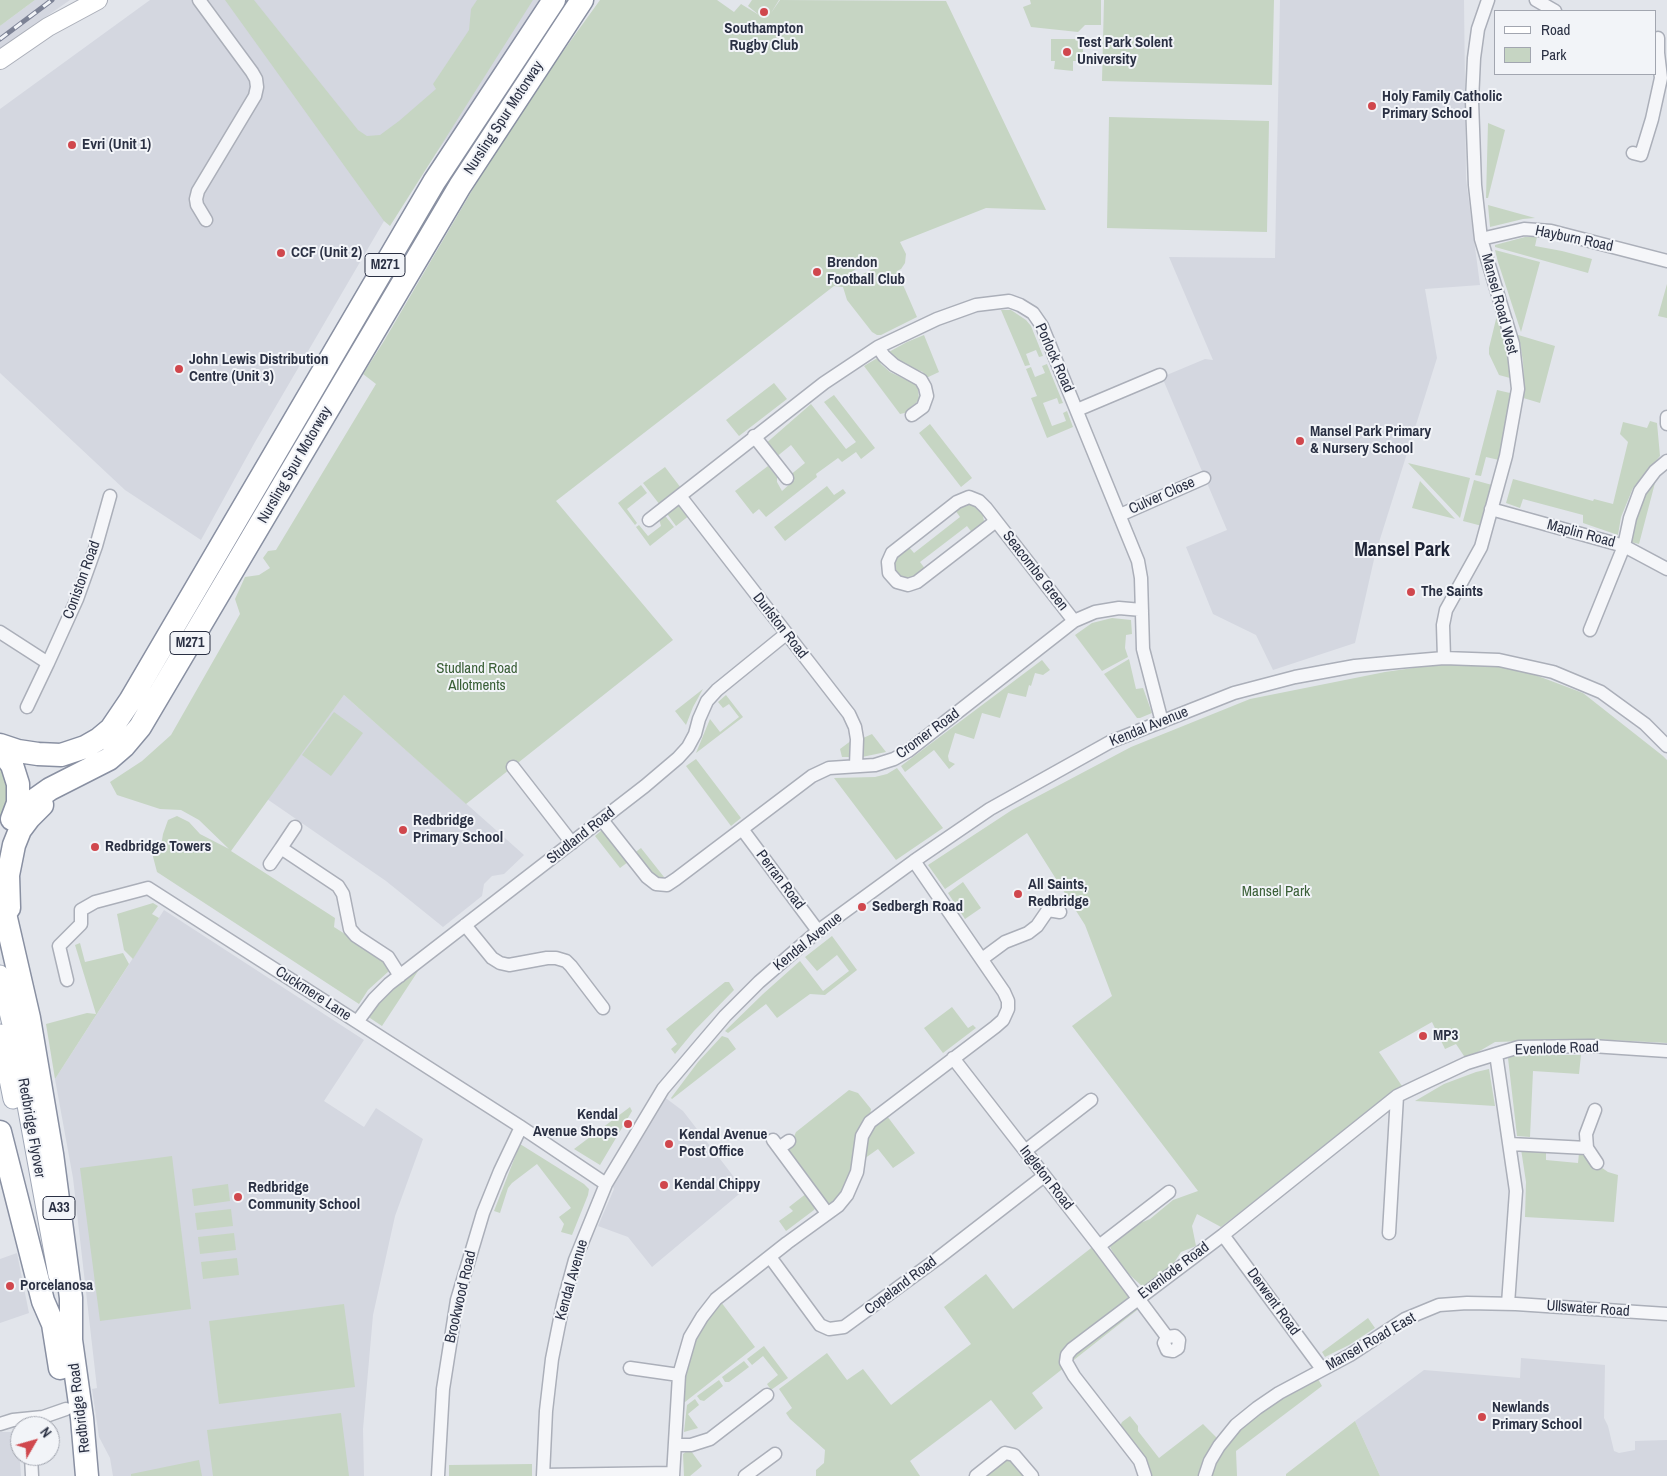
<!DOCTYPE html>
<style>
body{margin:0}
#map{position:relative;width:1667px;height:1476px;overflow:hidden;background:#e2e5eb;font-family:"Archivo Narrow",sans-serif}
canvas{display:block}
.legend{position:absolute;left:1494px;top:10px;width:162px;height:65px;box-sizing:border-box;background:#f2f4f8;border:1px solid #a2a6b0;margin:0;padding:6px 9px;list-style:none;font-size:15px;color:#2a3043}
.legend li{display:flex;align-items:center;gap:10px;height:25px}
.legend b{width:25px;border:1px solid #a2a6b0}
.north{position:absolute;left:10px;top:1416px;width:50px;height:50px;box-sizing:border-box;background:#f2f4f8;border:1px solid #a2a6b0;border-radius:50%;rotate:52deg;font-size:14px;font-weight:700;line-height:20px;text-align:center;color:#2a3043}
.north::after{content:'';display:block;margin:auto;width:18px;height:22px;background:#d0474d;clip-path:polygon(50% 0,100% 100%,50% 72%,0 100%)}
</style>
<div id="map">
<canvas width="1667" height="1476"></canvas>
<ul class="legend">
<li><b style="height:6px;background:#fff"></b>Road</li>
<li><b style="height:14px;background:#c6d5c3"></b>Park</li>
</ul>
<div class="north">N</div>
</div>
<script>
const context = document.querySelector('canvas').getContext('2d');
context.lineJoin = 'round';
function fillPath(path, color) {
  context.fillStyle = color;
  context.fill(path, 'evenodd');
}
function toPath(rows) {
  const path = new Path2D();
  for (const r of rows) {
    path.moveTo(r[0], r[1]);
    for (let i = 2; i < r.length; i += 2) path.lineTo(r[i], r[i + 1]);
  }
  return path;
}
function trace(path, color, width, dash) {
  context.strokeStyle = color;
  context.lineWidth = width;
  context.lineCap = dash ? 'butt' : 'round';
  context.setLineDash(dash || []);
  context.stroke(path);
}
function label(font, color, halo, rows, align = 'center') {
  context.font = font + ' "Archivo Narrow",sans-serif';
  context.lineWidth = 4;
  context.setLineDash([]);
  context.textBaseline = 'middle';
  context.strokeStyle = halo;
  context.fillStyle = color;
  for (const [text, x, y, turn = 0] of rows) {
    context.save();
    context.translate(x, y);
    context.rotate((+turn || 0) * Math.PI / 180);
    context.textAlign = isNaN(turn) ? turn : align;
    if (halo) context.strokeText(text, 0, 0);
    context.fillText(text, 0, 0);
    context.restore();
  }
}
fillPath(toPath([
 [35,0,70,0,0,49,0,26],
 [150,0,544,0,521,37,452,132,384,221,255,442,201,540,125,490,0,373,0,109],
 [1280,0,1464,0,1466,179,1480,285,1425,289,1437,358,1375,555,1355,643,1273,670,1256,635,1213,614,1186,547,1227,530,1162,377,1205,359,1213,360,1169,257,1275,258],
 [344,695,524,855,504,874,492,876,484,884,482,896,443,927,386,881,267,799],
 [164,910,364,1040,324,1101,364,1127,376,1108,423,1139,395,1216,373,1315,363,1429,364,1476,113,1476,110,1458,99,1437,92,1389,97,1388,73,1178,55,1079],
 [663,1096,683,1111,744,1190,652,1267,628,1237,598,1226,614,1189,612,1185],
 [17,1253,29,1313,0,1323,0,1259],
 [1521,1358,1605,1365,1604,1418,1608,1426,1614,1451,1619,1453,1635,1450,1635,1441,1667,1440,1667,1476,1380,1476,1355,1421,1424,1370,1520,1378],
 [0,1432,18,1432,21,1476,0,1476]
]), '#d4d7e0');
fillPath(toPath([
 [0,0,35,0,0,26],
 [225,0,254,0,358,130,367,136,380,135,399,121,436,89,433,84,469,30,471,9,477,0,533,0,390,226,384,221],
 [600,0,717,0,734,12,741,4,759,15,748,6,752,0,779,0,771,13,780,0,946,1,1046,210,986,208,900,242,906,254,905,263,901,269,897,271,917,317,881,335,877,335,872,332,847,300,843,287,834,286,556,501,673,640,466,804,344,695,231,851,335,918,334,927,389,962,391,967,389,971,368,990,359,1004,157,872,151,849,161,846,163,834,168,820,177,816,189,822,200,834,229,849,199,820,181,810,160,809,117,795,110,782,142,761,171,735,240,614,235,599,245,577,259,575,270,568,263,558,268,551,276,550,376,384,363,374,384,341,491,158,528,100],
 [872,256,873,269,855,278,848,275],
 [1030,0,1101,0,1101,25,1085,25,1078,32,1031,27,1023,7,1031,4],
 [1104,0,1274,0,1272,85,1102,81],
 [1051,39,1083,39,1083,61,1073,61,1073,71,1054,69,1055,61,1051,61],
 [1109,117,1269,121,1267,232,1107,228],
 [1488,123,1505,130,1488,198,1486,198],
 [1488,205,1535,218,1523,219,1490,227],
 [1525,237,1537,237,1535,246,1562,251,1592,259,1588,273,1495,247,1495,245],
 [1495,250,1540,262,1521,332,1498,262],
 [1667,284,1667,318,1658,316],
 [1001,310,1011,310,1026,320,1031,326,1043,356,1039,357,1036,350,1026,354,1030,365,1025,366],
 [1498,311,1507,344,1510,378,1499,375,1489,354,1489,348],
 [1515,334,1555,346,1540,403,1520,397,1520,391,1524,388,1523,362,1520,343,1517,340],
 [924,335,939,372,924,379,923,372,907,366,887,353,907,342],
 [879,357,881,364,890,372,915,384,918,388,919,399,916,403,907,410,909,412,900,414,864,366],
 [1047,364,1063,403,1059,404,1057,398,1043,403,1052,426,1066,421,1063,413,1067,411,1073,427,1047,438,1031,398,1037,396,1026,369,1031,367,1035,377,1045,373,1042,366],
 [774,383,787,399,739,436,726,420],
 [1497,390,1510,393,1507,424,1499,460,1486,457,1481,476,1475,475],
 [834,395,875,448,861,459,856,452,842,462,838,458,816,474,817,477,766,517,759,509,753,514,735,491,768,466,777,477,777,482,782,491,793,481,789,476,805,463,791,445,775,458,764,445,811,404,846,449,856,442,824,402],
 [1650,421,1657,423,1660,456,1633,488,1621,517,1618,535,1583,523,1583,515,1523,499,1520,508,1506,503,1513,479,1593,501,1594,499,1613,504,1628,442,1620,434,1623,422,1647,428],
 [930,424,972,478,961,487,919,433],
 [1408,463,1470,478,1460,518],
 [665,467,681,488,660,505,643,483],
 [1656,479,1639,544,1631,542,1635,516,1640,501],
 [1474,480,1492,485,1482,526,1463,521],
 [1420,481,1455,519,1412,508],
 [641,485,647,493,627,509,637,523,635,525,618,503],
 [827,486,834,495,843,489,846,493,785,541,774,527],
 [677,503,690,515,676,526,665,511],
 [971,503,977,506,982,511,984,521,981,527,973,534,967,526,920,562,926,570,910,580,898,576,893,569,893,561,908,546,914,553,960,517,955,510,964,504],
 [663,513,674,527,650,546,636,527,639,525,648,536,661,526,659,519],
 [1112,618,1131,620,1132,634,1126,635,1125,648,1128,657,1102,671,1075,635,1092,623],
 [1129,659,1136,689,1143,688,1152,713,1140,718,1137,718,1104,674],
 [1042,660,1050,670,1043,675,1035,673,1031,686,1029,685,1026,697,1008,693,1000,718,982,713,974,739,955,733,948,756,949,761,955,764,949,769,934,750,905,772,901,766],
 [1506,664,1583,693,1663,756,1667,760,1667,1043,1593,1039,1495,1042,1466,1059,1456,1044,1445,1049,1432,1022,1379,1052,1404,1089,1389,1096,1221,1227,1197,1214,1192,1226,1196,1246,1181,1252,1168,1272,1143,1287,1121,1267,1110,1247,1128,1228,1150,1219,1173,1200,1198,1191,1072,1026,1112,996,1085,925,1027,833,945,889,928,865,1012,810,1131,747,1250,699,1385,672,1434,665],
 [703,689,693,707,686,725,675,711],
 [726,695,743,717,696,753,710,719,720,732,739,717,729,704,723,708,718,702],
 [334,712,363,733,331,776,302,755],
 [872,734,886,752,862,757,861,739],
 [852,740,852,757,842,757,840,749],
 [696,759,741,818,731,826,686,766],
 [0,765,7,783,7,806,0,823],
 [897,768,943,828,896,860,834,778,875,777,887,774],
 [602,830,628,862,620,868,595,836],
 [641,848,664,877,658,881,633,854],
 [963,882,981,908,965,919,948,893],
 [153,903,158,906,152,914,159,918,133,959,124,950,117,914],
 [832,936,857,970,825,995,810,994,777,1018,766,1004,728,1033,725,1031,763,994,800,961,823,991,849,971,837,955,817,971,805,957],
 [80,943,85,962,123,953,129,964,55,1079,46,1024,87,1013,96,1014,75,945],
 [420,968,382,1026,367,1016,385,992],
 [725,982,729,982,734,990,694,1031,675,1054,671,1049,677,1044,666,1029],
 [952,1007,968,1028,973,1025,976,1028,943,1053,924,1028],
 [722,1036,728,1038,736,1049,672,1099,671,1098,698,1062],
 [1510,1055,1581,1055,1579,1074,1533,1071,1530,1137,1517,1136,1508,1058],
 [1489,1069,1495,1106,1415,1101,1444,1084,1476,1072],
 [849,1090,858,1093,871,1109,870,1116,851,1179,836,1200,826,1205,789,1155,788,1150,796,1132],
 [630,1107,632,1111,600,1165,574,1149],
 [887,1116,915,1153,893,1168,878,1149,861,1161,866,1137,876,1124],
 [520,1144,584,1184,589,1189,588,1195,572,1235,561,1232,564,1224,559,1217,571,1208,537,1164,512,1183,508,1188,500,1213,494,1211],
 [1521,1149,1546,1151,1546,1160,1578,1163,1579,1153,1582,1154,1608,1172,1618,1175,1614,1222,1525,1217,1526,1182],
 [172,1156,191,1309,100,1321,80,1168],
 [228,1184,230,1201,194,1206,192,1189],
 [807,1193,816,1207,814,1210,786,1231,779,1221,793,1211,789,1207],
 [231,1209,233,1226,197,1230,195,1213],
 [234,1233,236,1250,200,1254,198,1237],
 [1095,1245,1141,1307,1032,1393,1043,1408,1015,1430,991,1400,910,1461,920,1476,816,1476,816,1470,824,1463,825,1450,790,1419,786,1413,792,1408,779,1389,827,1353,847,1380,863,1369,891,1405,971,1344,944,1307,973,1284,986,1274,1013,1309],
 [237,1258,239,1275,203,1279,201,1262],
 [721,1302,755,1347,685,1402,680,1401,689,1353,704,1321],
 [344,1304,355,1387,219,1404,209,1321],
 [1368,1318,1375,1328,1349,1345,1325,1357,1322,1352],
 [764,1346,788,1378,771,1390,767,1384,778,1375,763,1356,752,1365,747,1359],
 [744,1361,749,1367,729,1382,725,1382,722,1377],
 [1318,1379,1322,1386,1236,1451,1237,1476,1210,1476,1221,1451,1232,1437,1253,1417,1271,1404],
 [719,1380,723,1386,704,1401,700,1400,697,1396],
 [695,1399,699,1405,688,1414,698,1428,684,1432,687,1405],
 [341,1413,349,1476,213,1476,207,1430],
 [1130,1416,1138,1426,1138,1431,1159,1458,1203,1424,1218,1439,1199,1476,1151,1476,1149,1466,1119,1428,1122,1422],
 [1355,1421,1380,1476,1286,1476,1286,1474],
 [687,1451,691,1451,702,1466,690,1476,684,1476,683,1454],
 [1007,1459,1013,1459,1028,1476,985,1476],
 [199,1460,202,1476,131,1476,131,1474],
 [532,1464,532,1476,449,1476,449,1465]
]), '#c6d5c3');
const street = toPath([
 [199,0,252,72,256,79,257,87,255,96,198,191,196,199,197,205,206,220],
 [1536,0,1555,11],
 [1633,153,1641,155,1652,119,1661,78,1658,53,1658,38],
 [1481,239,1524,229,1551,231,1667,261],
 [878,347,884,356,894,365,921,380,925,387,927,396,923,407,912,415],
 [1077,410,1160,375],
 [1667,417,1667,424],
 [754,436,787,478],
 [680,496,849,714,855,727,857,739,856,765],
 [1491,509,1624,546,1667,569],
 [1120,515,1204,478],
 [649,520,824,383,878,347,937,319,976,305,1009,301,1020,305,1033,313,1042,326,1138,561,1141,578,1143,649,1162,722],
 [996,521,917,582,908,585,897,582,889,573,888,562,892,553,957,502,969,497,979,501,986,508,1074,621],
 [1590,630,1624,546,1630,518,1640,491,1655,471,1667,461],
 [0,632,48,663,77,599,96,546,110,496],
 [1444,658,1443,625,1446,610,1481,547,1506,456,1518,389,1513,344,1481,239,1475,185,1472,101,1474,58,1478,29,1488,0],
 [27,707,48,663],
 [513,767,572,843],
 [602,820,647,877,656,884,667,885,676,879,812,776,829,768,875,765,894,759,908,751,1074,621,1095,612,1119,608,1142,610],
 [295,827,281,848,338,886,343,894,350,929,356,936,388,957,400,976],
 [742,829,818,931],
 [270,864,281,848],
 [465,925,492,958,500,963,509,965,547,958,556,958,566,961,571,966,603,1008],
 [982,959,1005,942,1028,933,1037,926,1048,910,1060,912],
 [67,980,59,946,81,924,81,910,95,902,148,888,521,1127,606,1184],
 [357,1022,374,999,389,984,645,786,678,758,688,747,695,734,699,719,707,701,717,690,786,634],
 [1496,1054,1516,1191,1508,1304],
 [953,1058,1099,1246,1167,1337,1175,1336,1179,1340,1178,1348,1173,1351,1167,1350,1164,1343,1167,1337],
 [1595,1110,1586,1134,1587,1148,1597,1163],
 [773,1140,827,1213],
 [1510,1144,1587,1148],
 [779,1148,789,1141],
 [1025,1151,1091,1100],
 [1389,1233,1397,1096],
 [1223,1235,1322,1369],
 [1099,1246,1169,1192],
 [770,1257,820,1325,829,1329,844,1327,937,1259,1044,1176],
 [630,1368,679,1375],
 [0,1424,13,1420,43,1417,66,1409],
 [675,1445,691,1445,710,1439,767,1395],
 [31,1456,32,1476],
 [543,1475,672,1473],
 [438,1476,443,1389,457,1300,483,1213,500,1171,521,1127],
 [543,1476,546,1411,552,1359,563,1304,575,1260,606,1184,663,1089,725,1016,759,982,818,931,914,861,990,809,1110,742,1234,693,1295,677,1355,666,1409,661,1444,658,1499,660,1553,672,1601,692,1645,724,1667,746],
 [673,1476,679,1375,690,1337,702,1317,716,1299,787,1243,838,1206,847,1195,857,1172,862,1136,870,1122,995,1027,1003,1020,1008,1009,1008,1001,1004,992,914,861],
 [745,1476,775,1454],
 [976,1476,1005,1453,1014,1455,1032,1476],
 [1145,1476,1140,1461,1074,1376,1066,1362,1067,1355,1072,1349,1223,1235,1397,1096,1420,1085,1467,1063,1519,1047,1592,1046,1667,1051],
 [1205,1476,1210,1461,1219,1446,1236,1425,1257,1408,1279,1393,1350,1355,1405,1319,1439,1305,1467,1303,1516,1304,1667,1314]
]);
const secondary = toPath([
 [0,60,48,27,98,0]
]);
const primary = toPath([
 [0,975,13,1028,58,1275],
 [0,1034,13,1099]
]);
const highway = toPath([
 [0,745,18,751,38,754,61,755,85,747,99,739,111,729,130,701,434,182,554,0],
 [0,749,12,765,18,784,18,803,12,819],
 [16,813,50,789,109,759,124,746,140,727,460,186,582,0],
 [0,892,29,1018,52,1154,71,1298,71,1340,82,1418,87,1476],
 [9,908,8,875,14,845,20,830,29,818,42,805],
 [0,1132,43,1301,53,1324,60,1368]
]);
trace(street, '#abafb9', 15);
trace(secondary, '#abafb9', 20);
trace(primary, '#a1a8b7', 21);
trace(highway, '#8990a2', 25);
trace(street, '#f5f6f9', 12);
trace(secondary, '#fff', 18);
trace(primary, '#fff', 19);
trace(highway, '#fff', 22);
const rail = toPath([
 [0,39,52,0]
]);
trace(rail, '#7c8295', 5);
trace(rail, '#f2f4f8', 3, [9]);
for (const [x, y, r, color] of [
 [764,12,5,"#d0474d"],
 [1067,52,5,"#d0474d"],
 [1372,106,5,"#d0474d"],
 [72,145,5,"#d0474d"],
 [281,253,5,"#d0474d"],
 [817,272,5,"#d0474d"],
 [179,369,5,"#d0474d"],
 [1300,441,5,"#d0474d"],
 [1411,592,5,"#d0474d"],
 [403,830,5,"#d0474d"],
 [95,847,5,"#d0474d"],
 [1018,894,5,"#d0474d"],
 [862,907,5,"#d0474d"],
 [1423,1036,5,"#d0474d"],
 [628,1124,5,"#d0474d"],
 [669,1144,5,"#d0474d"],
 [664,1185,5,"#d0474d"],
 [238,1197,5,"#d0474d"],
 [10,1286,5,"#d0474d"],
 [1482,1417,5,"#d0474d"]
]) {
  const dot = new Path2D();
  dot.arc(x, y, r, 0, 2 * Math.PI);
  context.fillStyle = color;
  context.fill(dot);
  trace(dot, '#f2f4f8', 2);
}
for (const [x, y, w] of [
 [385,265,40],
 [190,643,40],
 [59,1208,32]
]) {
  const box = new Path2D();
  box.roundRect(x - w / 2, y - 11.5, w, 23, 4);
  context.fillStyle = '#f2f4f8';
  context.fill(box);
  trace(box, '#2a3043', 1);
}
label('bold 14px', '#2a3043', null, [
 ["M271",385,265],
 ["M271",190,643],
 ["A33",59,1208]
]);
label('bold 15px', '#2a3043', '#f2f4f8', [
 ["Southampton",764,29,"center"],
 ["Rugby Club",764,46,"center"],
 ["Test Park Solent",1077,43],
 ["University",1077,60],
 ["Holy Family Catholic",1382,97],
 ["Primary School",1382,114],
 ["Evri (Unit 1)",82,145],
 ["CCF (Unit 2)",291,253],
 ["Brendon",827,263],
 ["Football Club",827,280],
 ["John Lewis Distribution",189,360],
 ["Centre (Unit 3)",189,377],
 ["Mansel Park Primary",1310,432],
 ["& Nursery School",1310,449],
 ["The Saints",1421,592],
 ["Redbridge",413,821],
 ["Primary School",413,838],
 ["Redbridge Towers",105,847],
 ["All Saints,",1028,885],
 ["Redbridge",1028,902],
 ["Sedbergh Road",872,907],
 ["MP3",1433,1036],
 ["Kendal",618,1115,"right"],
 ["Avenue Shops",618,1132,"right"],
 ["Kendal Avenue",679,1135],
 ["Post Office",679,1152],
 ["Kendal Chippy",674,1185],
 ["Redbridge",248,1188],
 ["Community School",248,1205],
 ["Porcelanosa",20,1286],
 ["Newlands",1492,1408],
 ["Primary School",1492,1425]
], 'left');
label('15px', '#2a3043', '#f2f4f8', [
 ["Nursling Spur Motorway",504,118,-57],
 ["Hayburn Road",1574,239,12],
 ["Mansel Road West",1499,304,75],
 ["Porlock Road",1054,358,66],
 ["Nursling Spur Motorway",295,465,-60],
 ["Culver Close",1162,496,-24],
 ["Maplin Road",1581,534,15],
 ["Seacombe Green",1035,571,52],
 ["Coniston Road",82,580,-70],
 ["Durlston Road",780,626,52],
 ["Kendal Avenue",1149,727,-22],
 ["Cromer Road",928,734,-36],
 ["Studland Road",581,836,-38],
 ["Perran Road",780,880,53],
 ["Kendal Avenue",808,942,-39],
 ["Cuckmere Lane",313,994,33],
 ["Evenlode Road",1557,1049,-2],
 ["Redbridge Flyover",31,1128,80],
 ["Ingleton Road",1046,1178,52],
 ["Evenlode Road",1174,1271,-37],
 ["Kendal Avenue",572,1280,-74],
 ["Copeland Road",901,1286,-37],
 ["Brookwood Road",461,1297,-77],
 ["Derwent Road",1273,1302,54],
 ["Ullswater Road",1588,1309,4],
 ["Mansel Road East",1371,1342,-30],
 ["Redbridge Road",80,1408,-97]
]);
label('15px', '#3a5f37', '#f2f4f8', [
 ["Studland Road",477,669],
 ["Allotments",477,686],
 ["Mansel Park",1276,892]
]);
label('bold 20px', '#1c2234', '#f2f4f8', [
 ["Mansel Park",1402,551]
]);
</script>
